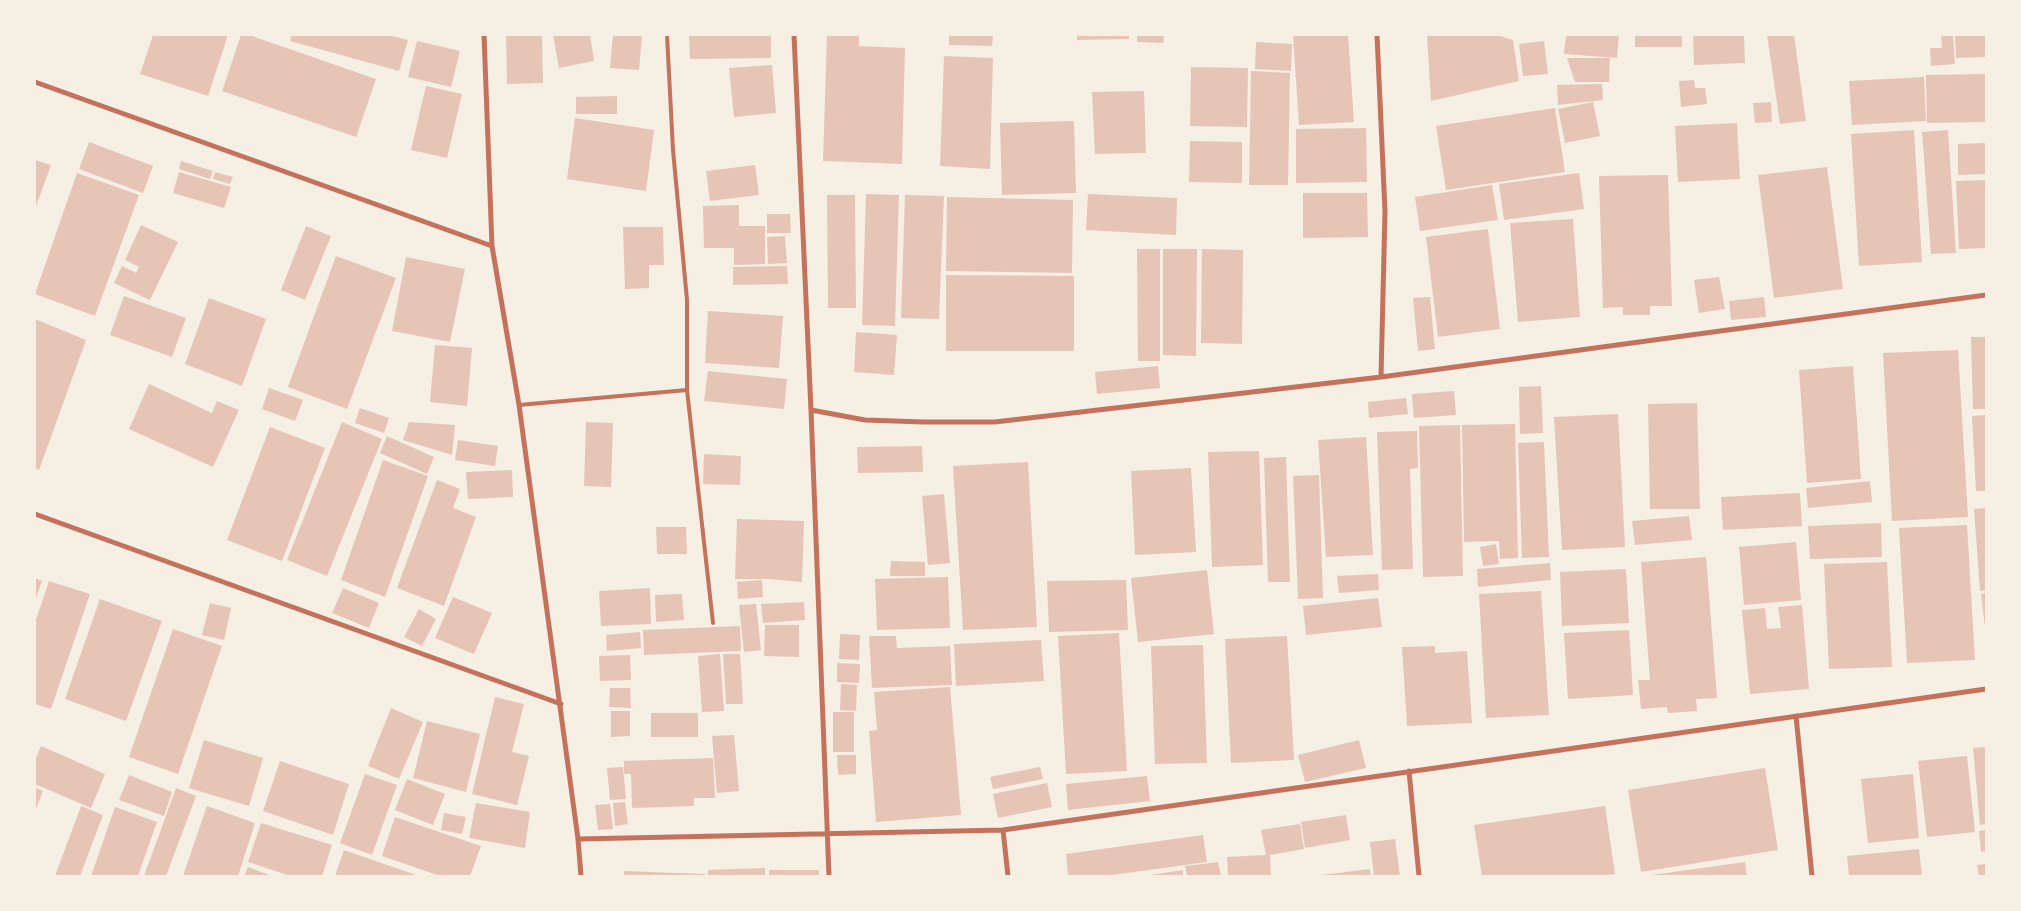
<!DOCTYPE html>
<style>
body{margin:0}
#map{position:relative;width:2021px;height:911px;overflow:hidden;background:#f6efe4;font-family:"DejaVu Sans",sans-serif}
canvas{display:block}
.frame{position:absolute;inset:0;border:36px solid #f6efe4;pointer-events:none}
</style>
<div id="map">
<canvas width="2021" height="911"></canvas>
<div class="frame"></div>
</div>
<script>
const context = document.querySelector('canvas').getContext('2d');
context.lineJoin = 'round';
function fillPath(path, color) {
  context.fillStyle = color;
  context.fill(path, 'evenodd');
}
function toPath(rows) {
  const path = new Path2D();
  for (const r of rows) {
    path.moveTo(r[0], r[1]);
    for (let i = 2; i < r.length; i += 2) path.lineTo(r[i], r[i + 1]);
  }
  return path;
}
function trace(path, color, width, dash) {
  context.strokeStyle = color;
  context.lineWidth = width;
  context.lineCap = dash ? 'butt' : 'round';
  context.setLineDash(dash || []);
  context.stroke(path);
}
fillPath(toPath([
 [153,35,228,35,208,96,140,74],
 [241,35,249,35,376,79,356,137,222,91],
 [292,35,388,35,408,40,399,71,290,41],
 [506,35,542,35,543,83,507,84],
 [553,35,590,35,594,61,559,68],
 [613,35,642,35,639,70,610,68],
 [689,35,771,35,771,58,690,59],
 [827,35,859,35,859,46,905,48,902,164,823,161],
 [949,35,993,35,992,46,949,45],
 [1077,35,1129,35,1129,39,1077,40],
 [1137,35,1164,35,1163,43,1137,42],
 [1348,35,1354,122,1299,125,1293,36],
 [1427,35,1496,35,1513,40,1519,81,1431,101],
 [1566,35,1619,35,1617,58,1564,54],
 [1635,35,1682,35,1682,47,1635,47],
 [1693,35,1744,35,1745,63,1694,65],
 [1767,35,1794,35,1806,121,1780,124],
 [1941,35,1953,35,1955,64,1931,66,1930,48,1942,48],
 [1955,35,1986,35,1986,57,1956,58],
 [417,41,460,51,451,87,408,77],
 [1544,41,1548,74,1523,76,1519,44],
 [1256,42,1292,44,1291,71,1255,69],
 [944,56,993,58,990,169,940,166],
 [1567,58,1610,58,1609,82,1575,82],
 [772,65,776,113,734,117,729,68],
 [1191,67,1248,68,1247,127,1190,126],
 [1251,71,1290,73,1288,185,1249,185],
 [1986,74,1986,122,1927,123,1926,75],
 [1924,77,1926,121,1852,125,1849,81],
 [1694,80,1695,88,1705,88,1707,104,1681,107,1679,81],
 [1602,84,1603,100,1558,105,1557,85],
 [426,86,462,94,447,158,411,150],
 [1144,91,1146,153,1095,154,1092,92],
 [617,96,617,114,576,114,576,97],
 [1593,102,1600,136,1565,143,1558,109],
 [1771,102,1772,122,1755,123,1753,103],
 [1555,108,1565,172,1446,190,1436,126],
 [575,118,654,130,646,191,567,179],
 [1074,121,1076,193,1002,195,1000,123],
 [1737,123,1740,179,1678,182,1675,126],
 [1366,128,1367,182,1296,183,1296,129],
 [1914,130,1922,262,1859,266,1851,134],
 [1948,130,1956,253,1931,254,1922,132],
 [1190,141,1242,142,1242,183,1189,182],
 [89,142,153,166,143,193,79,169],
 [1986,143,1986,174,1958,175,1958,144],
 [35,160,51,165,35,209],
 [181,161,213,171,210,179,179,169],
 [755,165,759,195,710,201,706,171],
 [1827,167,1843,289,1774,298,1758,175],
 [179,172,231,187,224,208,173,193],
 [215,172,233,177,230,184,213,179],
 [77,173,139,195,95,316,35,294],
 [1579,173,1584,209,1504,220,1499,184],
 [1668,175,1672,306,1650,306,1650,315,1623,315,1623,307,1603,308,1599,176],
 [1986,180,1986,248,1959,249,1956,181],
 [1492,185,1498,220,1420,231,1415,197],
 [1303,193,1367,193,1368,237,1303,238],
 [866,194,899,195,895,326,862,325],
 [1088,194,1177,198,1176,235,1086,230],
 [827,195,855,195,856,308,828,308],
 [905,195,944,196,939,319,901,318],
 [947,197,1073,200,1072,273,946,271],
 [739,205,739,226,765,226,765,264,734,265,734,248,704,248,703,206],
 [767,214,790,214,791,233,767,233],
 [1573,219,1580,317,1518,322,1510,223],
 [141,225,178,242,150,300,114,283,122,266,136,273,139,267,125,260],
 [306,226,331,236,305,300,281,290],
 [623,227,663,227,664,265,649,265,649,288,625,289],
 [1488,229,1500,329,1438,337,1426,237],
 [785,236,787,263,768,264,767,237],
 [1137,249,1160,249,1160,361,1138,361],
 [1163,249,1197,249,1196,356,1163,355],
 [1202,249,1243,250,1242,344,1201,343],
 [336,256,396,278,347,409,288,387],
 [406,257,465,269,450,342,392,331],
 [787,266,788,284,733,285,733,267],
 [946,275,1074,276,1074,351,946,351],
 [1719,277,1725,309,1699,313,1694,280],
 [124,296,186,318,172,357,110,335],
 [1430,297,1435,349,1418,351,1413,298],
 [1764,297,1766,317,1731,320,1729,301],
 [209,298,266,319,242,386,185,364],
 [708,311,783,316,779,368,705,363],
 [35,319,86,340,39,470,35,468],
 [856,332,897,335,894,375,854,372],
 [1971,337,1986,337,1986,409,1973,409],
 [435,345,472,348,467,406,430,402],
 [1958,350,1968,517,1892,521,1883,353],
 [1158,366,1160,388,1097,394,1095,372],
 [1853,366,1861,479,1807,483,1799,370],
 [708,371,787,379,784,409,704,401],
 [149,384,212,413,217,401,239,410,213,467,129,429],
 [1541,386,1543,433,1520,434,1519,387],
 [269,388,303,400,295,421,262,409],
 [1454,391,1456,415,1414,418,1412,394],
 [1406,398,1408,414,1369,418,1368,402],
 [1697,403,1700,509,1650,509,1648,404],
 [360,408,389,418,384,433,355,423],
 [1618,414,1625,547,1562,550,1554,417],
 [1986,415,1986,491,1976,491,1972,416],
 [342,422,382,439,327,576,287,560],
 [409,422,455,425,452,455,403,440],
 [586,422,613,423,611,487,584,486],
 [1515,424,1518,558,1500,559,1499,541,1464,542,1462,425],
 [1460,425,1463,576,1423,577,1419,426],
 [270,427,325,448,282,561,227,540],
 [1417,431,1418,468,1410,469,1413,569,1382,570,1377,432],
 [387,436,434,457,427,474,380,453],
 [1366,437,1373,555,1326,557,1318,440],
 [458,440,498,446,495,466,455,460],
 [1544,442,1549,557,1522,558,1518,443],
 [922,446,923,472,858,473,857,447],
 [1259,451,1263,565,1212,567,1208,452],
 [704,454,741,456,740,485,703,484],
 [1286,457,1290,582,1268,582,1264,458],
 [383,460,428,476,385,597,341,580],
 [1028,462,1037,627,963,630,953,466],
 [1191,468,1196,552,1135,555,1131,471],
 [512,470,513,497,468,499,466,472],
 [1319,475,1323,598,1298,599,1293,476],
 [437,480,460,489,453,508,476,517,444,606,397,588],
 [1870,481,1872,502,1808,508,1806,488],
 [1800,493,1802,526,1723,530,1721,497],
 [944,494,950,563,928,565,922,496],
 [1986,508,1986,590,1980,591,1974,509],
 [1689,516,1692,540,1635,545,1632,521],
 [737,519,804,521,802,582,769,579,735,579],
 [1881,523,1882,557,1810,559,1808,526],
 [1967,525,1975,660,1907,663,1899,528],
 [656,527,686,527,687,554,657,554],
 [1796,542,1801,600,1744,605,1739,547],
 [1496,544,1499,564,1483,566,1480,547],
 [1706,557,1717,698,1696,699,1697,711,1668,713,1667,707,1641,709,1638,680,1650,680,1641,562],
 [891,561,925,562,925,576,890,576],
 [1887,562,1892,667,1829,669,1824,564],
 [1550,563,1551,580,1478,587,1477,569],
 [1626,569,1629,623,1562,626,1560,572],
 [1207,570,1214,634,1138,642,1131,578],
 [1378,574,1379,590,1339,593,1337,576],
 [948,577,950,628,877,630,875,579],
 [35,578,42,581,35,601],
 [762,580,763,597,738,599,737,582],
 [1126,580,1128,630,1049,632,1047,581],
 [49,581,90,594,51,709,35,704,35,623],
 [343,588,379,603,369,628,332,613],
 [650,588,651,624,601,626,599,591],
 [1541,591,1549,715,1486,718,1479,594],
 [1986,593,1986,627,1985,627,1981,594],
 [682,594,684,620,656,622,655,595],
 [453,597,492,613,474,654,435,638],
 [1378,598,1382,627,1306,635,1303,606],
 [100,599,162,621,126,721,65,699],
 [804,602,805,620,763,623,761,604],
 [210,603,231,608,224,640,202,635],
 [756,604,761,650,744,652,739,605],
 [1802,605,1809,689,1750,694,1742,610,1765,608,1767,629,1781,628,1778,607],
 [419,609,436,619,422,646,404,637],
 [765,625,799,625,799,657,764,656],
 [740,626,741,651,644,655,643,630],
 [173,629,222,646,178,774,129,757],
 [1629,630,1633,695,1568,699,1564,633],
 [640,632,641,648,607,651,606,635],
 [1119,633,1127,771,1066,774,1058,636],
 [840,634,860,635,859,660,839,659],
 [869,636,896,636,897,648,950,646,952,685,872,688],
 [1287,636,1294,760,1231,763,1225,639],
 [1041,640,1044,681,956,686,954,644],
 [1203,645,1207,763,1155,764,1151,646],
 [1435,646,1435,653,1467,651,1472,723,1407,726,1402,647],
 [720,654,724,711,702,712,698,656],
 [723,654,740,654,743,704,726,704],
 [630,655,631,680,600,681,599,656],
 [837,663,860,664,859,683,837,682],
 [841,684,857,685,856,711,840,710],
 [950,687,961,815,876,822,869,731,877,730,874,692],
 [610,688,630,688,631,708,609,707],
 [495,697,524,704,512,752,529,756,517,805,472,794],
 [391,708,423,722,399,779,368,766],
 [611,711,630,711,630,736,611,737],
 [833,712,854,712,854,752,833,752],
 [651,713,698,713,698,737,651,737],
 [427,721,480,734,466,792,413,778],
 [734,735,739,791,717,793,712,736],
 [204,740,263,758,249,806,189,788],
 [1359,740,1366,768,1305,782,1298,755],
 [41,746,105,774,91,808,35,784,35,761],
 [1986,747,1986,824,1980,825,1973,748],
 [837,755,856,755,856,774,838,775],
 [1967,756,1975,832,1927,837,1918,761],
 [713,758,715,798,694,798,694,806,632,808,631,774,624,774,624,761],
 [280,761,349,784,333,835,263,811],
 [623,767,626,799,610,800,607,768],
 [1040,767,1043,779,993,789,990,777],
 [1765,768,1778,850,1641,872,1628,790],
 [365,774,397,785,372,855,340,843],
 [1913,774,1919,838,1868,843,1861,779],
 [129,775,172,792,164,816,119,800],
 [1147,776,1150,801,1068,810,1066,784],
 [407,779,445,794,433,825,395,810],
 [1047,783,1052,807,998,818,993,794],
 [35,788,43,791,35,811],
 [176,788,196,796,166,876,144,876],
 [625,802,628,824,615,826,613,803],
 [476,803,530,812,525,848,469,838],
 [610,804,613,829,598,830,595,805],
 [81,806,103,815,80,876,55,876],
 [207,806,255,823,238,876,183,876],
 [1605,806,1615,874,1599,876,1482,876,1474,825],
 [115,807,157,822,138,876,91,876],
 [444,813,466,817,462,834,441,830],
 [1346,815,1350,840,1305,848,1301,822],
 [395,817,481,846,470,876,440,876,382,856],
 [261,823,332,845,322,876,290,876,248,862],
 [1300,824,1304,849,1270,855,1271,876,1228,876,1227,857,1266,855,1261,830],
 [1986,830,1986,851,1981,852,1979,831],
 [1203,835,1207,862,1105,876,1068,876,1066,854],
 [1395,839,1400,876,1374,876,1370,842],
 [1919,849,1922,876,1849,876,1847,856],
 [344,850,419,876,335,876],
 [1218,862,1221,876,1187,876,1185,866],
 [1745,862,1747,876,1651,876,1651,875],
 [1986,864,1986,876,1979,876,1977,865],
 [248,867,272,876,244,876],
 [765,868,765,876,708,876,708,870],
 [1370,869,1371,876,1321,876,1321,875],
 [769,870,819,870,819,876,769,876],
 [1183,870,1183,876,1150,876,1150,875],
 [624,871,705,874,705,876,624,876]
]), '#e6c5b7');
trace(toPath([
 [667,35,673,150,687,300,687,390,713,623],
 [519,405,687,390]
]), '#c5725c', 4);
trace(toPath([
 [484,35,492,246,519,405,578,839,581,876],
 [794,35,811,410,829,876],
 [1377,35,1385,211,1381,377],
 [35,82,492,246],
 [811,410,865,420,924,422,995,422,1381,377,1986,295],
 [35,514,561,704],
 [1796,716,1812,876],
 [1409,771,1419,876],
 [1003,830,1008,876],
 [578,839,1003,830,1986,689]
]), '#c5725c', 5);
</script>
